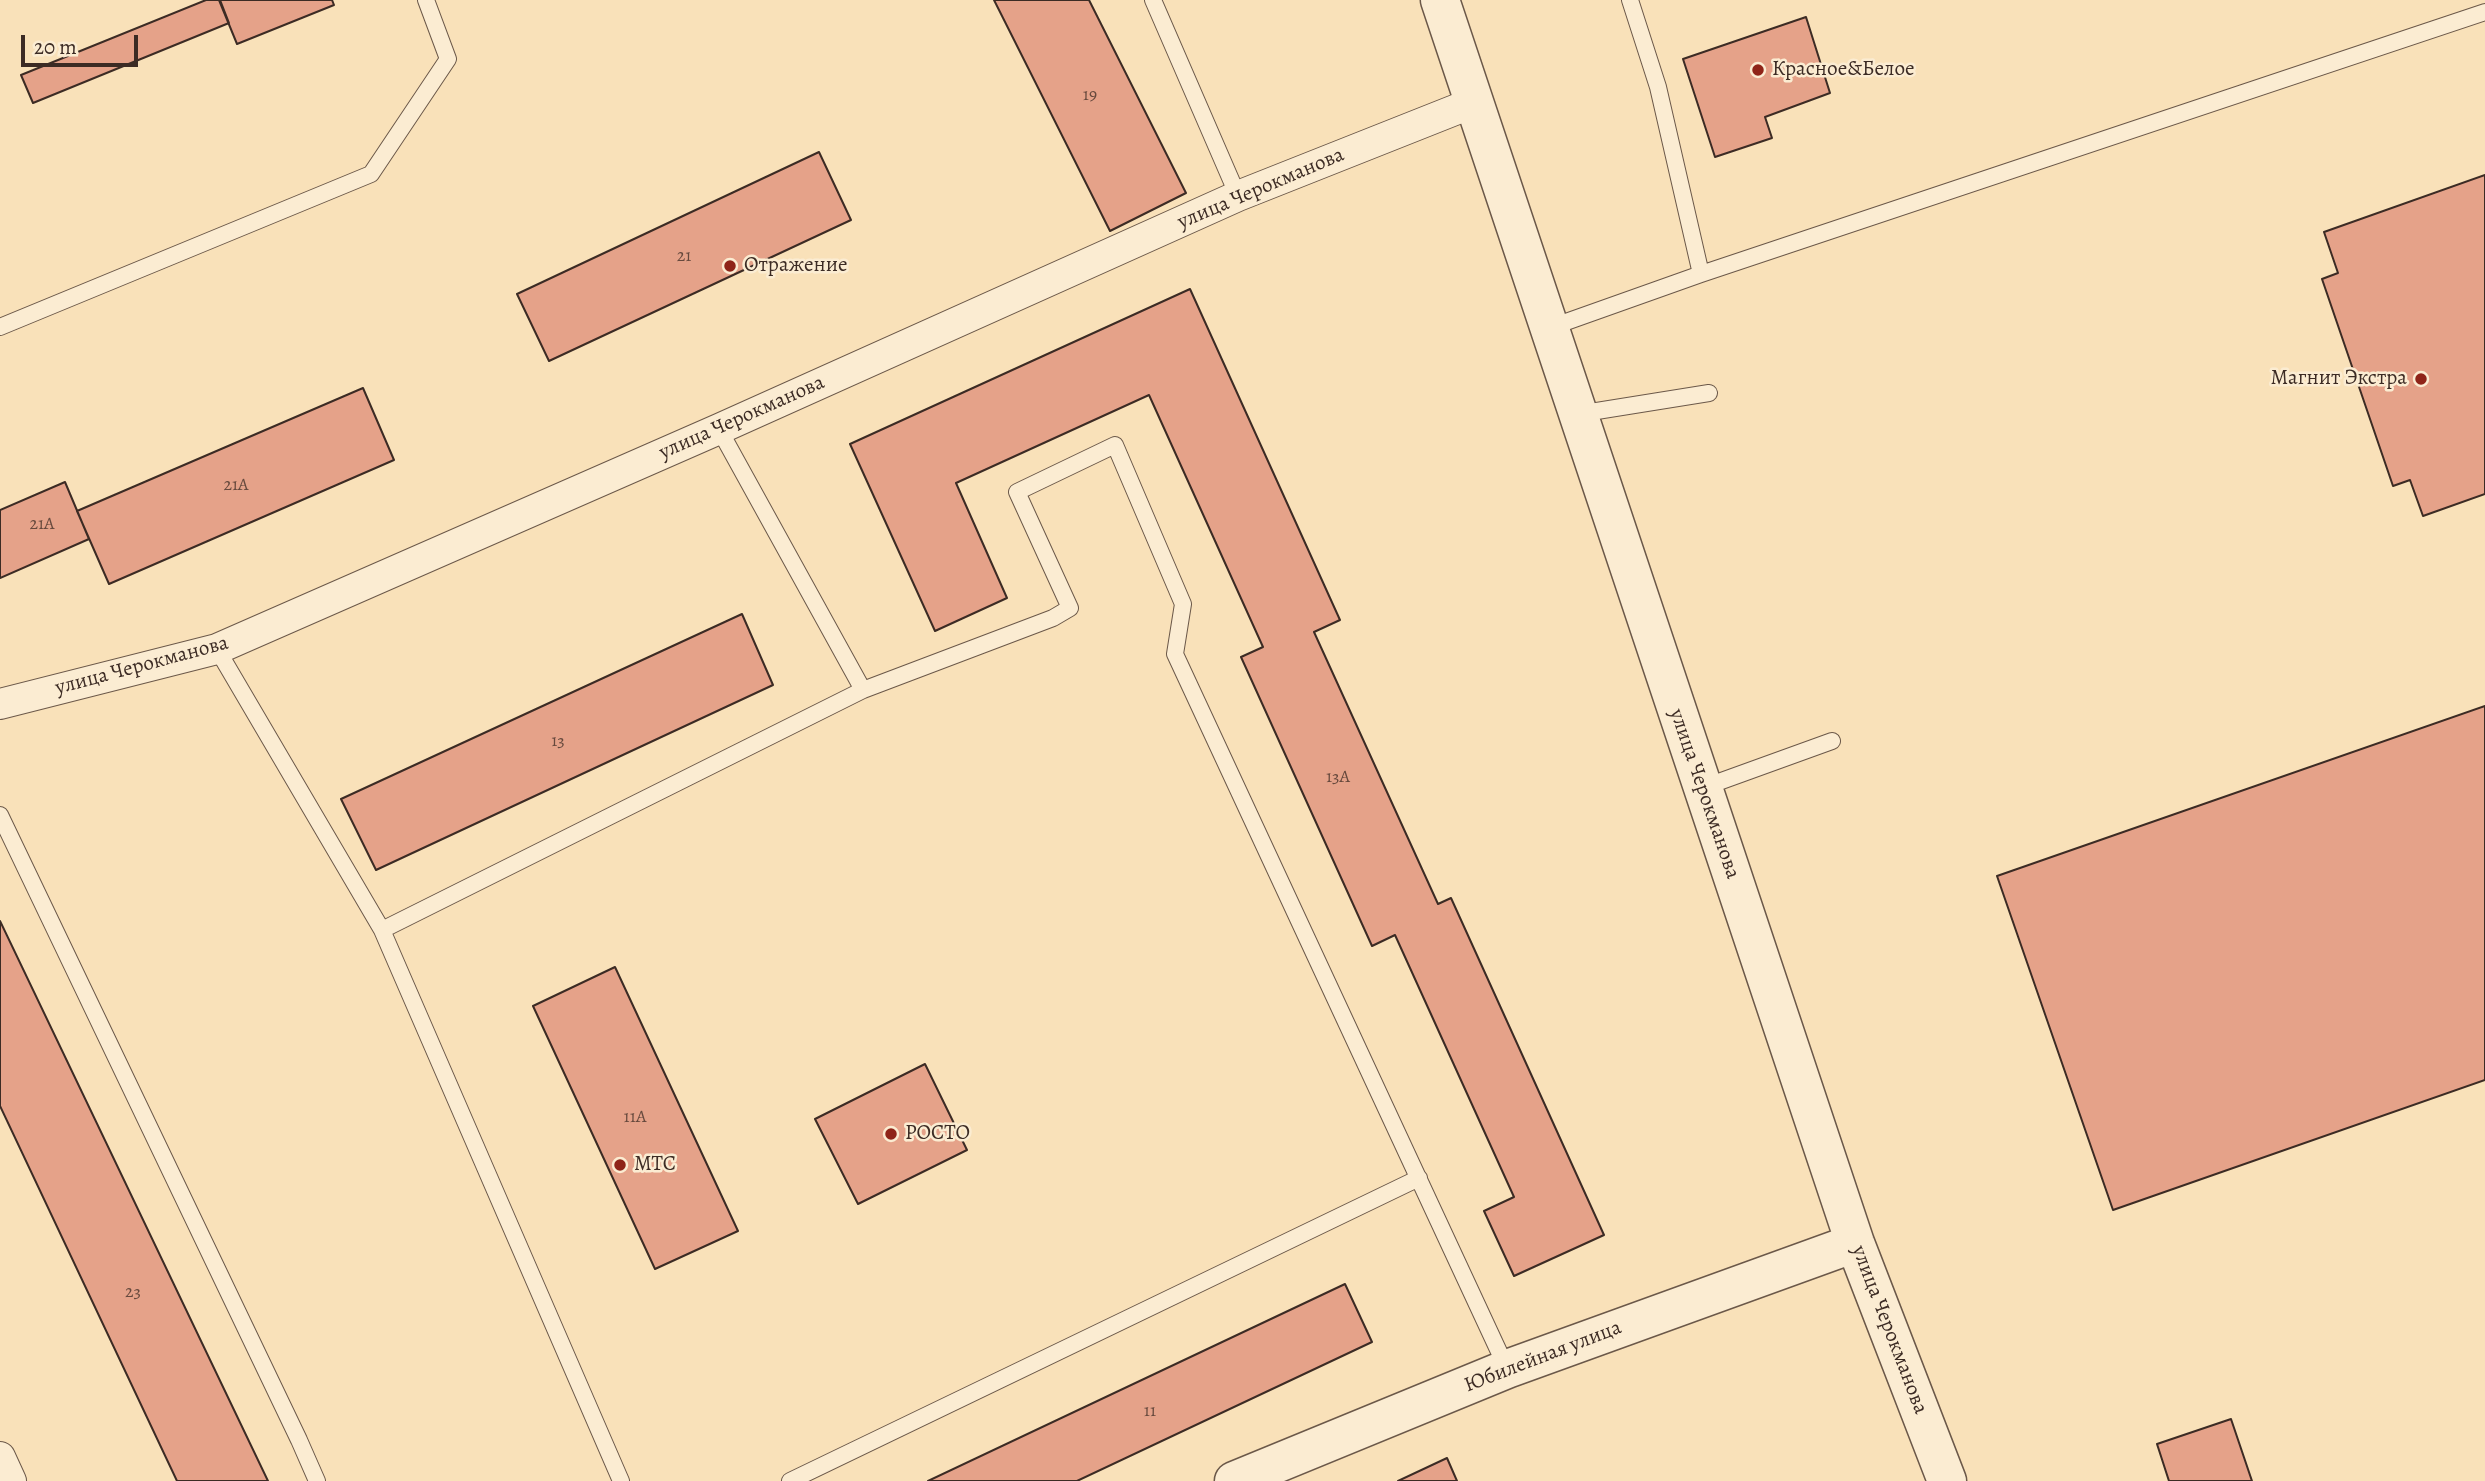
<!DOCTYPE html>
<meta charset="utf-8">
<style>
body{margin:0}
#map{position:relative;width:2485px;height:1481px;overflow:hidden;background:#f9e1b9;font-family:Alegreya,serif}
canvas{display:block}
.scale{position:absolute;left:21px;top:35px;width:117px;height:32px;box-sizing:border-box;border:4px solid #3c2b24;border-top:0;padding-left:9px;font-size:21px;line-height:24px;white-space:nowrap;color:#3c2b24;-webkit-text-stroke:5px #fbecd2;paint-order:stroke}
</style>
<div id="map">
<canvas width="2485" height="1481"></canvas>
<div class="scale">20 m</div>
</div>
<script>
const context = document.querySelector('canvas').getContext('2d');
context.lineJoin = 'round';
function fillPath(path, color) {
  context.fillStyle = color;
  context.fill(path, 'evenodd');
}
function toPath(rows) {
  const path = new Path2D();
  for (const r of rows) {
    path.moveTo(r[0], r[1]);
    for (let i = 2; i < r.length; i += 2) path.lineTo(r[i], r[i + 1]);
  }
  return path;
}
function trace(path, color, width, dash) {
  context.strokeStyle = color;
  context.lineWidth = width;
  context.lineCap = dash ? 'butt' : 'round';
  context.setLineDash(dash || []);
  context.stroke(path);
}
function label(font, color, halo, rows, align = 'center') {
  context.font = font + ' Alegreya,serif';
  context.lineWidth = 5;
  context.setLineDash([]);
  context.textBaseline = 'middle';
  context.strokeStyle = halo;
  context.fillStyle = color;
  for (const [text, x, y, turn = 0] of rows) {
    context.save();
    context.translate(x, y);
    context.rotate((+turn || 0) * Math.PI / 180);
    context.textAlign = isNaN(turn) ? turn : align;
    if (halo) context.strokeText(text, 0, 0);
    context.fillText(text, 0, 0);
    context.restore();
  }
}
const building = toPath([
 [206,0,220,0,229,23,33,103,21,75,206,0],
 [219,0,332,0,334,5,237,44,219,0],
 [994,0,1089,0,1186,193,1110,231,994,0],
 [1806,17,1830,93,1765,117,1772,138,1715,157,1683,59,1806,17],
 [819,152,851,220,549,361,517,294,819,152],
 [2485,175,2485,494,2423,516,2410,480,2393,486,2322,279,2338,273,2324,232,2485,175],
 [1190,289,1340,620,1314,632,1438,904,1451,898,1604,1235,1514,1276,1484,1211,1514,1197,1395,935,1372,946,1241,657,1263,647,1149,395,956,483,1007,598,935,631,850,444,1190,289],
 [363,388,394,460,109,584,77,511,363,388],
 [65,482,89,539,0,578,0,510,65,482],
 [742,614,773,685,376,870,341,799,742,614],
 [2485,706,2485,1080,2113,1210,1997,876,2485,706],
 [0,921,268,1481,177,1481,0,1106,0,921],
 [615,967,738,1231,655,1269,533,1006,615,967],
 [925,1064,967,1150,858,1204,815,1119,925,1064],
 [1345,1284,1372,1342,1077,1481,928,1481,1345,1284],
 [2231,1419,2252,1481,2169,1481,2157,1444,2231,1419],
 [1447,1458,1457,1481,1398,1481,1447,1458]
]);
fillPath(building, '#e5a289');
trace(building, '#3c2b24', 2);
const service = toPath([
 [1153,0,1238,196],
 [1630,0,1658,87,1701,274],
 [0,327,371,174,448,59,426,0],
 [1549,328,1701,274,2485,12],
 [1578,414,1709,393],
 [217,649,382,930,621,1481],
 [863,690,1053,618,1070,608,1017,492,1115,445,1183,604,1175,654,1507,1369],
 [1702,788,1832,741],
 [0,815,299,1440,317,1481],
 [382,930,863,690,719,429],
 [790,1481,1419,1178]
]);
const minor = toPath([
 [0,704,217,649,719,429,1238,196,1475,102],
 [0,1457,11,1481]
]);
const tertiary = toPath([
 [1440,0,1855,1243,1947,1481],
 [1234,1481,1507,1369,1855,1243]
]);
trace(service, '#6b5849', 18);
trace(minor, '#6b5849', 32);
trace(tertiary, '#6b5849', 41);
trace(service, '#fbecd2', 16);
trace(minor, '#fbecd2', 30);
trace(tertiary, '#fbecd2', 38);
for (const [x, y, r, color] of [
 [1758,70,7,"#8f2418"],
 [730,266,7,"#8f2418"],
 [2421,379,7,"#8f2418"],
 [891,1134,7,"#8f2418"],
 [620,1165,7,"#8f2418"]
]) {
  const dot = new Path2D();
  dot.arc(x, y, r, 0, 2 * Math.PI);
  context.fillStyle = color;
  context.fill(dot);
  trace(dot, '#fbecd2', 2.5);
}
label('18px', '#66493d', null, [
 ["19",1090,96],
 ["21",684,257],
 ["21А",236,486],
 ["21А",42,525],
 ["13",558,742],
 ["13А",1338,778],
 ["11А",635,1118],
 ["23",133,1293],
 ["11",1150,1412]
]);
label('21px', '#3c2b24', '#fbecd2', [
 ["Красное&Белое",1772,70],
 ["Отражение",744,266],
 ["Магнит Экстра",2407,379,"right"],
 ["РОСТО",905,1134],
 ["МТС",634,1165]
], 'left');
label('21px', '#3c2b24', '#fbecd2', [
 ["улица Черокманова",1261,189,-23],
 ["улица Черокманова",742,418,-24],
 ["улица Черокманова",142,666,-15],
 ["улица Черокманова",1704,794,71],
 ["улица Черокманова",1889,1330,69],
 ["Юбилейная улица",1543,1357,-21]
]);
</script>
